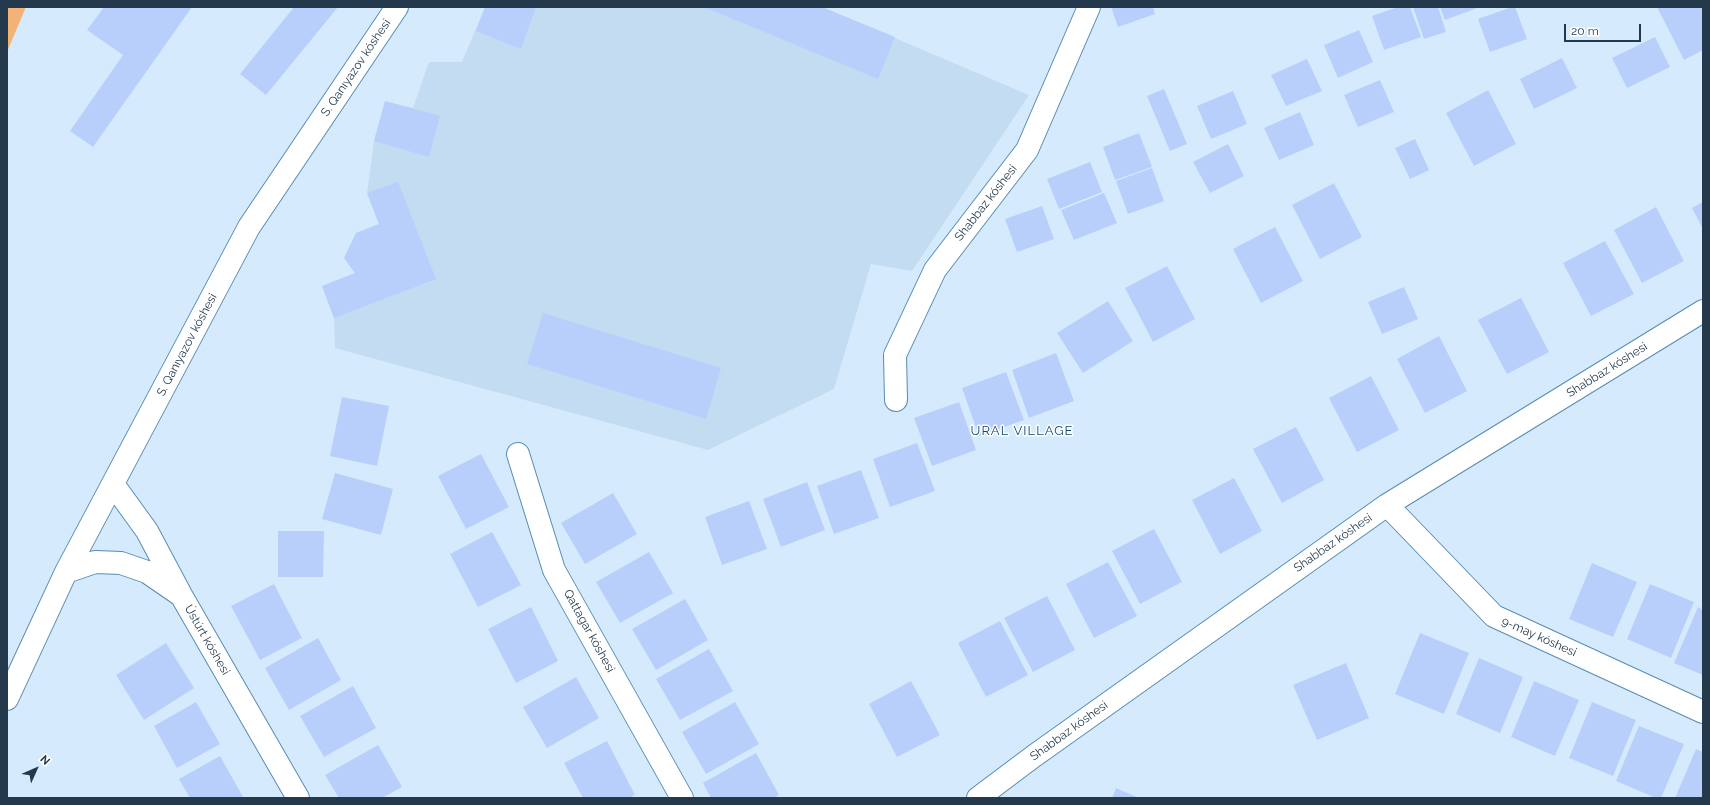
<!DOCTYPE html>
<meta charset="utf-8">
<style>
body{margin:0}
#map{position:relative;width:1710px;height:805px;overflow:hidden;background:#d5ebfd;font-family:Raleway,sans-serif}
canvas{display:block}
.frame{position:absolute;inset:0;border:8px solid #243a4c;pointer-events:none}
.north{position:absolute;left:16px;top:749px;width:40px;height:40px;-webkit-text-stroke:3px #fff;paint-order:stroke;rotate:45deg;font-size:11px;font-weight:700;line-height:16px;text-align:center;color:#243a4c}
.north::after{content:'';display:block;margin:auto;width:14px;height:18px;background:#243a4c;clip-path:polygon(50% 0,100% 100%,50% 72%,0 100%)}
.scale{position:absolute;left:1564px;top:24px;width:77px;height:18px;box-sizing:border-box;border:2px solid #243a4c;border-top:0;padding-left:5px;font-size:12px;line-height:14px;white-space:nowrap;color:#243a4c;-webkit-text-stroke:3px #fff;paint-order:stroke}
</style>
<div id="map">
<canvas width="1710" height="805"></canvas>
<div class="frame"></div>
<div class="north">N</div>
<div class="scale">20 m</div>
</div>
<script>
const context = document.querySelector('canvas').getContext('2d');
context.lineJoin = 'round';
function fillPath(path, color) {
  context.fillStyle = color;
  context.fill(path, 'evenodd');
}
function toPath(rows) {
  const path = new Path2D();
  for (const r of rows) {
    path.moveTo(r[0], r[1]);
    for (let i = 2; i < r.length; i += 2) path.lineTo(r[i], r[i + 1]);
  }
  return path;
}
function trace(path, color, width, dash) {
  context.strokeStyle = color;
  context.lineWidth = width;
  context.lineCap = dash ? 'butt' : 'round';
  context.setLineDash(dash || []);
  context.stroke(path);
}
function label(font, color, halo, rows, align = 'center') {
  context.font = font + ' Raleway,sans-serif';
  context.lineWidth = 3;
  context.setLineDash([]);
  context.textBaseline = 'middle';
  context.strokeStyle = halo;
  context.fillStyle = color;
  for (const [text, x, y, turn = 0] of rows) {
    context.save();
    context.translate(x, y);
    context.rotate((+turn || 0) * Math.PI / 180);
    context.textAlign = isNaN(turn) ? turn : align;
    if (halo) context.strokeText(text, 0, 0);
    context.fillText(text, 0, 0);
    context.restore();
  }
}
fillPath(toPath([
 [485,7,822,7,1029,95,912,271,871,264,834,389,708,450,335,348,334,318,322,286,355,273,344,258,356,233,379,224,367,193,374,141,385,101,413,108,429,62,462,62]
]), '#c4dcf1');
fillPath(toPath([
 [7,7,26,7,7,52]
]), '#f3b377');
fillPath(toPath([
 [104,7,192,7,93,147,70,131,123,55,87,30],
 [294,7,338,7,266,95,240,74],
 [485,7,536,7,521,49,476,31],
 [704,7,822,7,895,37,878,79],
 [1111,7,1153,7,1155,14,1118,27],
 [1398,7,1410,7,1421,37,1384,50,1372,16],
 [1413,7,1438,7,1446,32,1424,39],
 [1440,7,1480,7,1445,20],
 [1512,7,1515,7,1527,39,1490,52,1478,19],
 [1657,7,1703,7,1703,50,1684,60],
 [1359,30,1373,62,1338,78,1324,45],
 [1655,37,1670,67,1627,88,1612,58],
 [1562,58,1577,88,1534,109,1520,79],
 [1307,59,1322,91,1286,106,1271,75],
 [1380,80,1394,112,1358,127,1344,95],
 [1164,89,1187,144,1170,151,1147,96],
 [1488,90,1516,144,1474,166,1446,113],
 [1233,91,1247,124,1211,139,1197,106],
 [385,101,440,116,429,157,374,141],
 [1300,112,1314,145,1279,160,1264,128],
 [1139,133,1152,167,1115,180,1103,147],
 [1415,139,1429,170,1410,179,1395,148],
 [1228,144,1244,176,1210,193,1193,162],
 [1090,162,1102,192,1059,209,1047,179],
 [1152,168,1164,201,1128,214,1116,181],
 [398,182,436,279,334,318,322,286,355,273,344,258,356,233,379,224,367,193],
 [1334,183,1362,237,1320,259,1292,205],
 [1104,193,1117,223,1074,240,1061,210],
 [1703,202,1703,229,1692,208],
 [1042,206,1054,239,1017,252,1005,219],
 [1656,207,1684,261,1642,283,1614,230],
 [1275,227,1303,281,1261,303,1233,249],
 [1605,241,1634,294,1591,316,1563,263],
 [1167,266,1195,319,1153,342,1125,288],
 [1404,287,1418,319,1382,334,1368,302],
 [1521,298,1549,352,1507,374,1478,320],
 [1108,301,1133,341,1083,373,1057,333],
 [543,313,721,368,706,419,527,364],
 [1439,336,1467,391,1425,413,1397,359],
 [1056,353,1074,401,1029,418,1012,370],
 [1006,372,1024,420,979,436,962,388],
 [1371,376,1399,430,1357,452,1329,398],
 [342,397,389,406,377,466,330,456],
 [959,402,976,450,932,466,914,418],
 [1296,427,1324,480,1282,503,1253,449],
 [917,443,935,491,890,507,873,459],
 [481,454,509,507,466,529,438,476],
 [861,470,879,518,834,534,817,486],
 [335,473,393,489,381,535,322,519],
 [1234,478,1262,531,1220,554,1192,500],
 [807,482,825,530,781,547,763,499],
 [613,493,637,534,585,564,561,523],
 [749,501,767,549,722,565,705,517],
 [1154,529,1182,582,1140,604,1112,551],
 [278,531,324,531,323,577,278,577],
 [492,532,521,585,478,607,450,554],
 [649,552,673,593,620,623,596,582],
 [1108,562,1137,616,1094,638,1066,584],
 [1592,563,1637,582,1613,637,1569,619],
 [274,584,302,638,260,660,231,606],
 [1650,584,1694,602,1671,658,1627,639],
 [1047,596,1075,650,1033,672,1004,618],
 [685,599,708,640,656,670,632,629],
 [531,607,558,661,516,683,488,629],
 [1698,607,1703,610,1703,675,1674,663],
 [1000,621,1028,675,986,697,958,643],
 [1420,633,1469,653,1444,714,1395,694],
 [318,638,341,680,289,710,265,668],
 [166,643,194,688,144,720,116,675],
 [709,649,733,691,680,720,656,679],
 [1479,658,1523,677,1500,733,1456,714],
 [1346,663,1369,718,1317,740,1293,685],
 [576,677,599,718,547,748,523,707],
 [911,681,940,735,897,757,869,704],
 [1534,681,1579,700,1555,756,1511,737],
 [353,686,376,728,324,757,300,716],
 [196,702,220,744,177,768,154,726],
 [735,702,759,744,706,774,682,732],
 [1592,702,1636,720,1613,776,1569,758],
 [1639,726,1684,744,1661,798,1656,798,1616,781],
 [607,741,635,795,628,798,583,798,564,763],
 [378,745,402,787,382,798,339,798,325,775],
 [1696,749,1703,752,1703,798,1675,798],
 [756,753,779,795,773,798,711,798,703,783],
 [220,756,243,797,190,798,179,779],
 [1116,788,1139,798,1112,798]
]), '#b8cffc');
const minor = toPath([
 [896,400,895,355,935,270,1027,150,1089,7],
 [518,454,554,570,682,798],
 [113,484,147,531,181,595,298,798],
 [1387,505,1494,616,1703,712],
 [66,572,95,562,121,563,147,572,179,594],
 [7,699,66,572,249,227,397,7],
 [978,798,1034,756,1387,505,1703,311]
]);
trace(minor, '#578cb5', 24);
trace(minor, '#fff', 22);
label('12px', '#243a4c', '#fff', [
 ["S. Qanıyazov kóshesi",356,68,-56],
 ["Shabbaz kóshesi",986,203,-52],
 ["S. Qanıyazov kóshesi",187,345,-62],
 ["Shabbaz kóshesi",1607,370,-32],
 ["Shabbaz kóshesi",1333,543,-35],
 ["Qattagar kóshesi",589,631,61],
 ["9-may kóshesi",1539,637,24],
 ["Ústúrt kóshesi",207,640,60],
 ["Shabbaz kóshesi",1069,731,-36]
]);
context.letterSpacing = '1px';
label('13px', '#0f476d', '#fff', [
 ["URAL VILLAGE",1022,431]
]);
context.letterSpacing = '0px';
</script>
